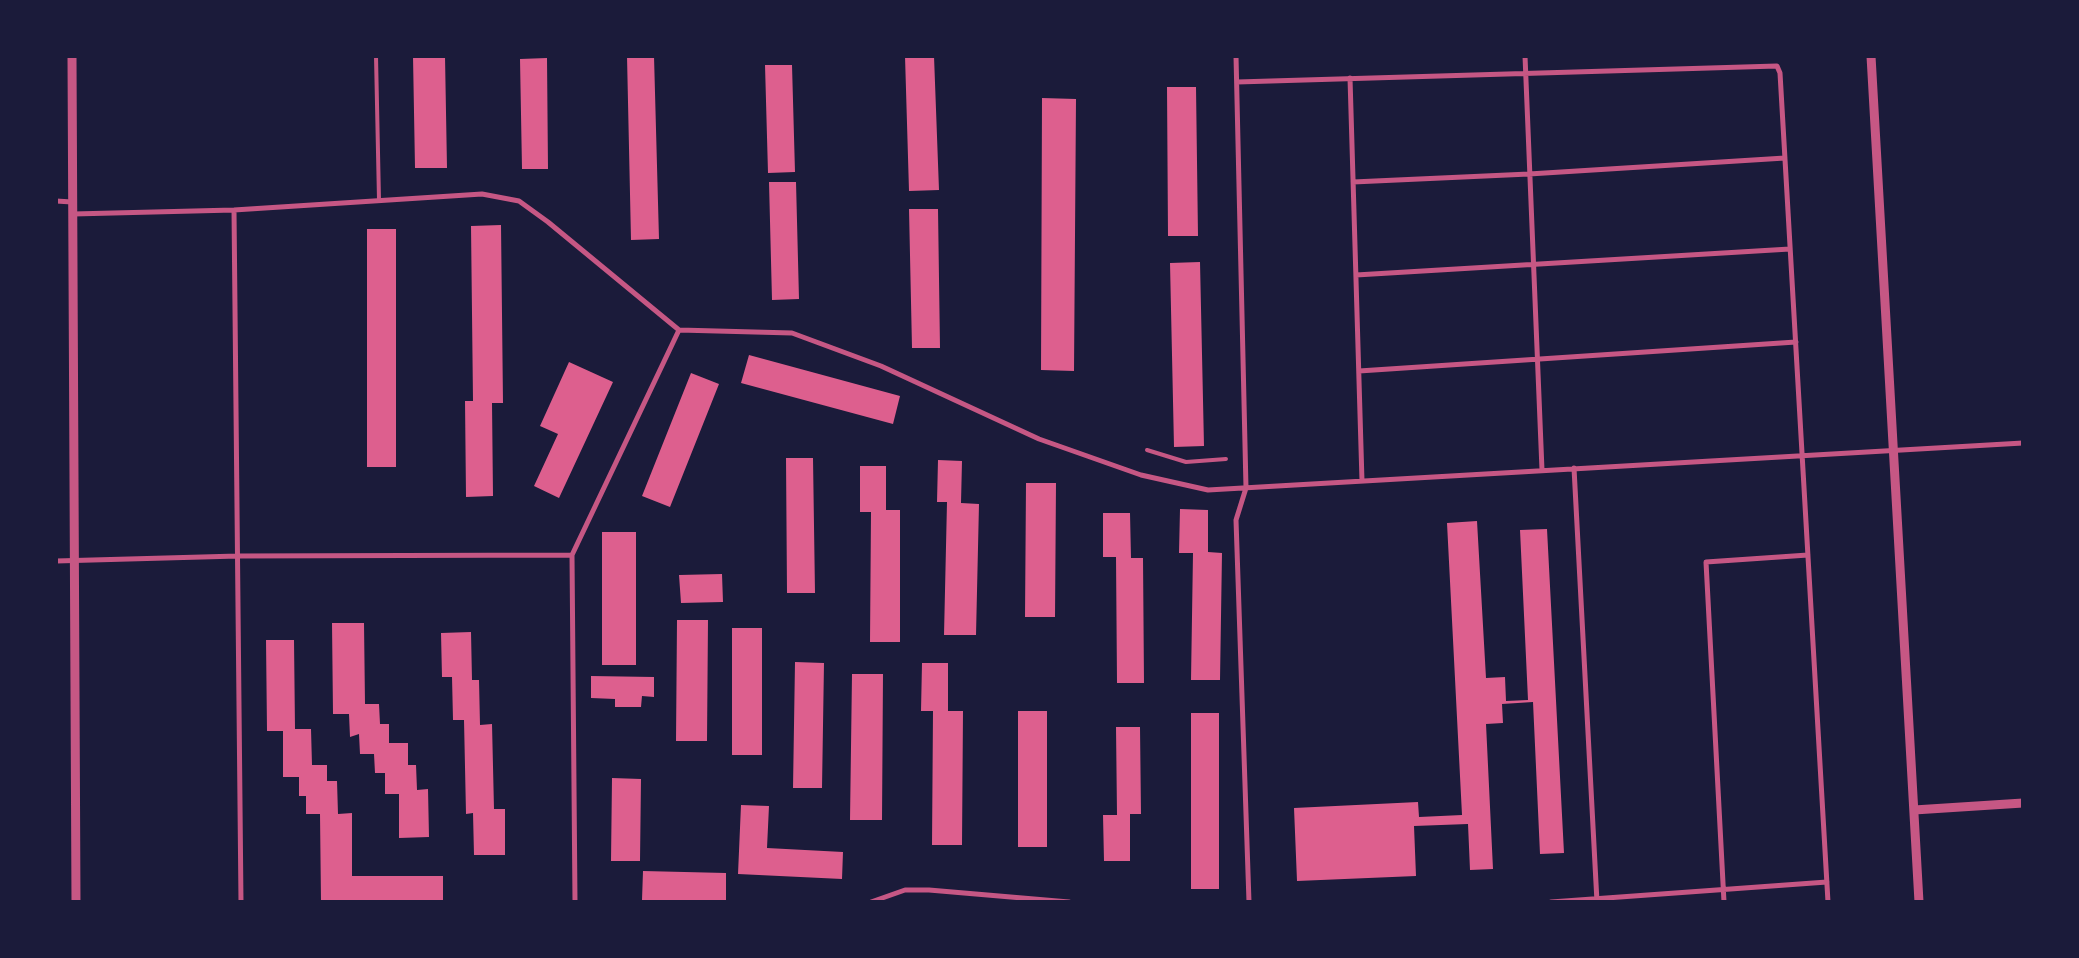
<!DOCTYPE html>
<style>
body{margin:0}
#map{position:relative;width:2079px;height:958px;overflow:hidden;background:#1b1b3a;font-family:"IBM Plex Serif",serif}
canvas{display:block}
.frame{position:absolute;inset:0;border:58px solid #1b1b3a;pointer-events:none}
</style>
<div id="map">
<canvas width="2079" height="958"></canvas>
<div class="frame"></div>
</div>
<script>
const context = document.querySelector('canvas').getContext('2d');
context.lineJoin = 'round';
function fillPath(path, color) {
  context.fillStyle = color;
  context.fill(path, 'evenodd');
}
function toPath(rows) {
  const path = new Path2D();
  for (const r of rows) {
    path.moveTo(r[0], r[1]);
    for (let i = 2; i < r.length; i += 2) path.lineTo(r[i], r[i + 1]);
  }
  return path;
}
function trace(path, color, width, dash) {
  context.strokeStyle = color;
  context.lineWidth = width;
  context.lineCap = dash ? 'butt' : 'round';
  context.setLineDash(dash || []);
  context.stroke(path);
}
fillPath(toPath([
 [413,56,445,56,447,168,415,168],
 [627,56,654,56,659,239,631,240],
 [905,56,934,56,939,190,909,191],
 [547,58,548,169,522,169,520,59],
 [765,65,792,65,795,172,768,173],
 [1167,87,1196,87,1198,236,1168,236],
 [1042,98,1076,99,1074,371,1041,370],
 [769,182,796,182,799,299,772,300],
 [909,209,938,209,940,348,912,348],
 [501,225,503,403,492,403,493,496,466,497,465,401,473,401,471,226],
 [367,229,396,229,396,467,367,467],
 [1200,262,1204,446,1174,447,1170,263],
 [749,355,900,396,893,424,741,383],
 [569,362,613,382,559,498,534,486,558,434,540,426],
 [691,373,719,384,670,507,642,496],
 [786,458,813,458,815,593,787,593],
 [938,460,962,461,961,503,979,504,976,635,944,635,947,502,937,502],
 [860,466,886,466,886,510,900,510,900,642,870,642,871,512,860,512],
 [1026,483,1056,483,1055,617,1025,617],
 [1180,509,1208,510,1208,552,1222,553,1220,680,1191,680,1193,553,1179,553],
 [1103,513,1130,513,1131,558,1143,558,1144,683,1117,683,1116,557,1103,557],
 [1477,521,1486,678,1505,677,1506,701,1528,700,1520,530,1547,529,1564,853,1540,854,1533,702,1502,704,1503,723,1486,724,1493,869,1470,870,1468,824,1414,826,1416,876,1297,881,1294,808,1418,802,1419,817,1462,815,1447,523],
 [602,532,636,532,636,665,602,665],
 [722,574,723,602,681,603,679,575],
 [677,620,708,620,707,741,676,741],
 [332,623,364,623,365,704,379,704,380,724,389,724,389,743,408,743,408,765,416,765,417,790,428,789,429,837,399,838,399,794,385,794,385,773,375,773,374,754,360,754,359,734,350,737,349,714,333,714],
 [732,628,762,628,762,755,732,755],
 [471,632,472,680,479,680,480,725,492,724,494,809,505,809,505,855,474,855,473,813,466,814,464,720,453,720,452,677,442,677,441,633],
 [266,640,294,640,295,729,311,729,312,765,327,765,327,781,337,781,338,814,352,813,352,876,443,876,443,902,321,902,320,814,306,814,306,796,299,796,299,777,283,777,283,731,267,731],
 [795,662,824,663,822,788,793,788],
 [922,663,948,663,948,711,963,711,962,845,932,845,933,711,921,711],
 [852,674,883,674,882,820,850,820],
 [591,676,654,677,654,697,642,696,641,707,615,707,615,699,591,698],
 [1018,711,1047,711,1047,847,1018,847],
 [1191,713,1219,713,1219,889,1191,889],
 [1116,727,1140,727,1141,814,1130,814,1130,861,1104,861,1103,815,1117,815],
 [612,778,641,779,640,861,611,861],
 [741,805,769,806,767,848,843,852,842,879,738,874],
 [643,871,726,873,726,902,642,900]
]), '#dd5f8e');
trace(toPath([
 [376,56,379,200],
 [1147,450,1186,462,1226,459]
]), '#c65784', 4);
trace(toPath([
 [1236,56,1246,488,1236,520,1249,902],
 [1525,56,1542,470],
 [1350,78,1362,481],
 [1237,82,1777,66,1780,73,1828,902],
 [1353,182,1529,174,1785,158],
 [56,201,72,202],
 [234,210,241,902],
 [73,214,234,210,482,194,519,201,548,222,679,330,792,333,881,366,1039,439,1141,475,1208,490,2023,443],
 [1356,275,1790,249],
 [1359,371,1796,342],
 [1574,468,1597,902],
 [56,561,238,556,572,555],
 [575,902,572,555,679,330],
 [871,902,905,890,929,890,1069,902],
 [1551,902,1827,882],
 [1724,902,1706,562,1808,555]
]), '#c65784', 5);
trace(toPath([
 [72,56,76,902],
 [1871,56,1919,902],
 [1914,810,2023,803]
]), '#c65784', 9);
</script>
